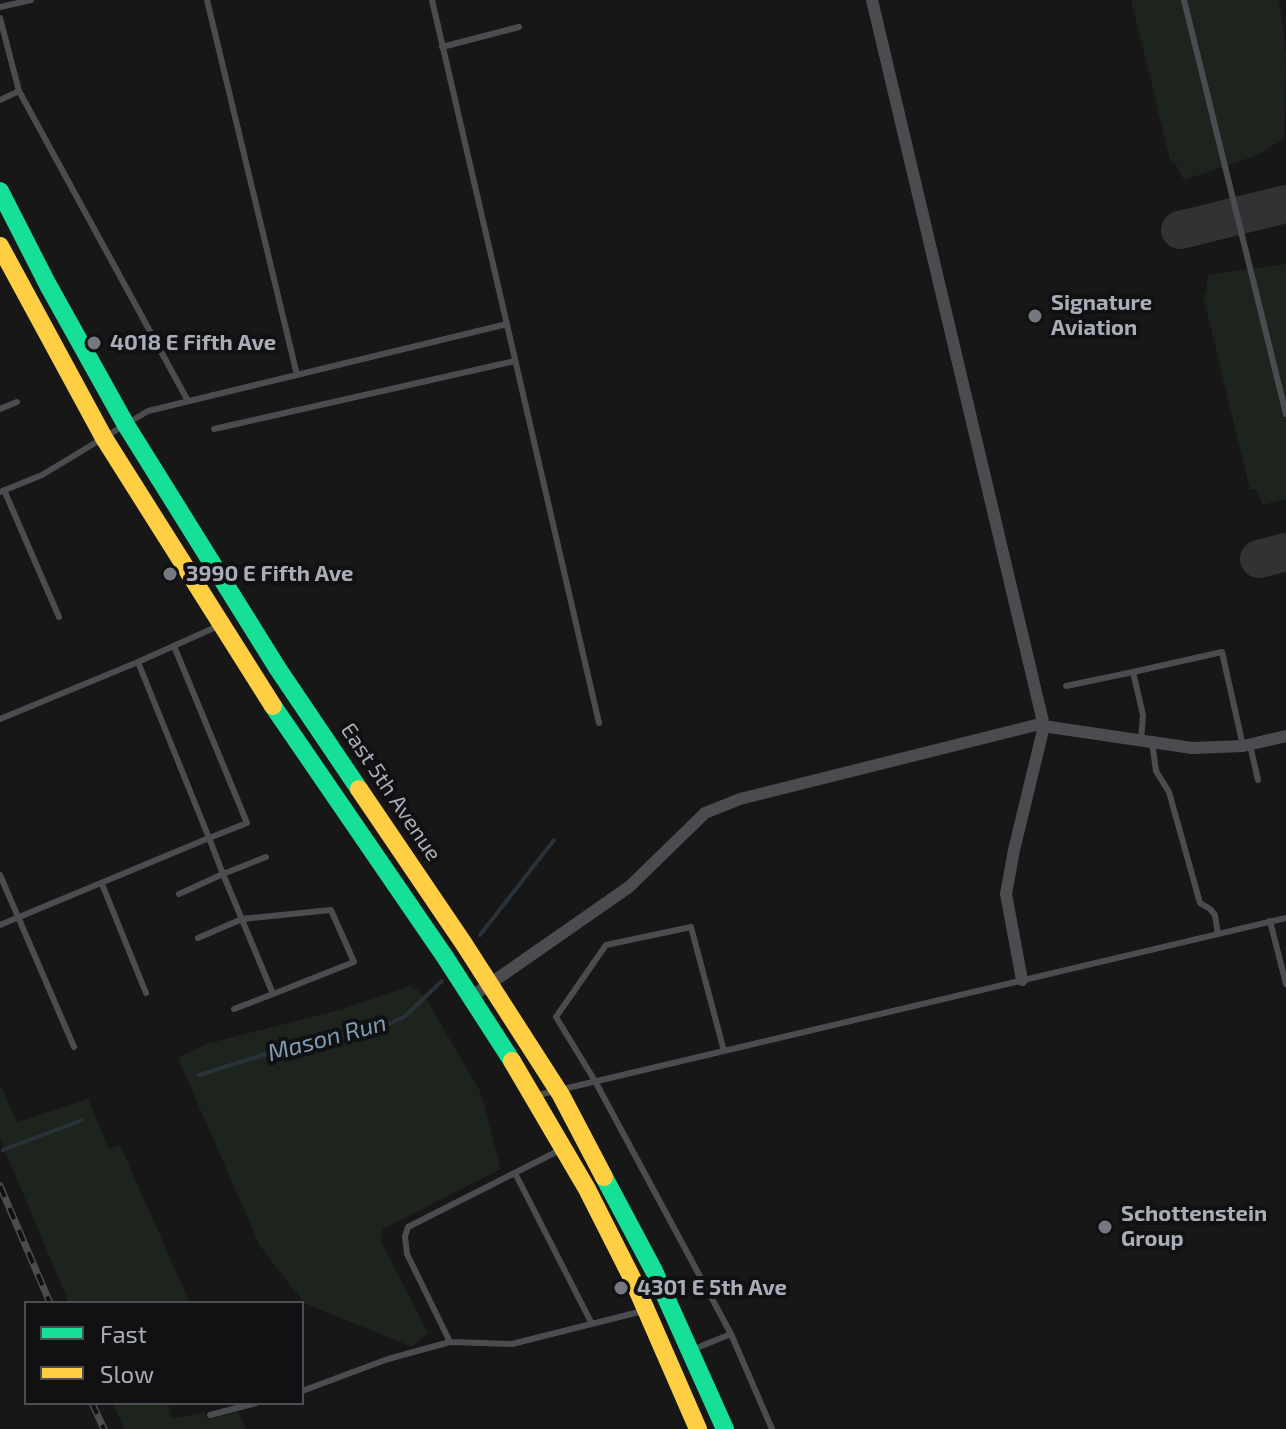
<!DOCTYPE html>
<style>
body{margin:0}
#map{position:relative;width:1286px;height:1429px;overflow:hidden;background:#171717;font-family:"Exo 2",sans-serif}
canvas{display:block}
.legend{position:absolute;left:24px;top:1301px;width:280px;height:104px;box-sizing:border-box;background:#111113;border:2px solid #4d4f55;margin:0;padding:10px 14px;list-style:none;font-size:24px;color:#a8adb8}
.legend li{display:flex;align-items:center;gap:16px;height:40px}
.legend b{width:40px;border:2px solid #4d4f55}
</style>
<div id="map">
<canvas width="1286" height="1429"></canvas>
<ul class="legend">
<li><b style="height:10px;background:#16e098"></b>Fast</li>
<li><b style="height:10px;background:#ffcf43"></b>Slow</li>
</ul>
</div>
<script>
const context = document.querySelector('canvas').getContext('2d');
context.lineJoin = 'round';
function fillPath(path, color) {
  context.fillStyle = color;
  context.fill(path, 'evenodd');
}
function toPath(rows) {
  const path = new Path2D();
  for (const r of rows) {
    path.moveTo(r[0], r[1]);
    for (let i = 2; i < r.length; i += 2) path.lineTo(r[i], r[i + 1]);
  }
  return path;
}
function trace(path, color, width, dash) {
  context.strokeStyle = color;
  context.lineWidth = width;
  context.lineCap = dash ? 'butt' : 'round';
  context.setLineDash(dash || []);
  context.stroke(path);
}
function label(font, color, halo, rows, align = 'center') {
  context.font = font + ' "Exo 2",sans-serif';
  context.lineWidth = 8;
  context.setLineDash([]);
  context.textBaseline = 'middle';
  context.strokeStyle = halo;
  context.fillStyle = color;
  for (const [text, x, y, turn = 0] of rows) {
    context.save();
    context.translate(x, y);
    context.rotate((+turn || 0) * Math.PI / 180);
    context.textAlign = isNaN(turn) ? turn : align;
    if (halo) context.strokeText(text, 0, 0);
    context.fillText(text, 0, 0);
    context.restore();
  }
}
fillPath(toPath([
 [1131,0,1279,0,1286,54,1284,139,1255,156,1184,180,1175,163,1171,163],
 [1286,264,1286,499,1263,505,1256,489,1250,490,1203,295,1206,294,1208,275],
 [411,986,424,995,480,1091,501,1169,383,1229,381,1241,428,1333,412,1347,304,1303,260,1246,178,1058,206,1044,343,1009],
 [0,1084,17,1122,88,1099,109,1149,120,1145,190,1303,69,1303,0,1139],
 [113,1403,168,1403,172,1419,205,1412,207,1420,238,1412,246,1429,124,1429]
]), '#1d241e');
trace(toPath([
 [480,935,554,840],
 [199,1075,308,1041,384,1026,404,1017,442,981],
 [3,1150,82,1120]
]), '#2a3239', 4);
trace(toPath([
 [1180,230,1286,204],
 [1259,559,1286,552]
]), '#313233', 38);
trace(toPath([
 [207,0,297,375],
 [432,0,599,723],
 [1184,0,1286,414],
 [0,7,31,0],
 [0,18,19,91],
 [442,47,519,27],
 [0,100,19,91,188,401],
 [0,409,17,402],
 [214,429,515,361],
 [4,490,59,617],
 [0,492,42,475,148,411,507,324],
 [138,662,209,838,247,823,174,646],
 [1133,672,1222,652,1243,746],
 [1066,686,1133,672,1143,715,1141,741],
 [0,719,138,662,218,626],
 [1152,742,1156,771,1169,792,1200,903,1210,909,1215,915,1218,934],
 [1250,745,1258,780],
 [0,875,74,1047],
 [102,884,146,993],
 [179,894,223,874,273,994,234,1009],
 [1270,921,1286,984],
 [0,925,209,838,223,874,266,857],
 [198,938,242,919,331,910,354,962,273,994],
 [724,1051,691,927,606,945,556,1017,595,1081,731,1334,772,1429],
 [538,1095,1286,918],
 [560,1150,408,1227,405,1237,407,1254,450,1342,512,1344,643,1311],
 [515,1173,592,1324],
 [694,1349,731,1334],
 [302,1391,388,1359,450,1342],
 [210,1415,256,1403]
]), '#4b4c50', 6);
trace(toPath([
 [872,0,1044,726,1014,850,1006,894,1022,980],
 [471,997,629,887,705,813,740,799,1036,725,1192,748,1243,746,1286,736]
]), '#4b4c50', 12);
trace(toPath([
 [0,191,48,285,126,425,278,669,359,789],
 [273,706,445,957,512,1061],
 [604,1177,654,1271,725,1429]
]), '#16e098', 18);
trace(toPath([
 [0,246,104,438,273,706],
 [359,789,464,944,561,1095,604,1177],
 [512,1061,587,1189,633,1280,698,1429]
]), '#ffcf43', 18);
const rail = toPath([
 [0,1186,50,1303],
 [92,1403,104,1429]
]);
trace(rail, '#4b4c4f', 7);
trace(rail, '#111113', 4, [12]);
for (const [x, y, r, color] of [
 [1035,316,8,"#757880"],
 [94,343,8,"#757880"],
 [170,574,8,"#757880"],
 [1105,1227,8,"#757880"],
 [621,1288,8,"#757880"]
]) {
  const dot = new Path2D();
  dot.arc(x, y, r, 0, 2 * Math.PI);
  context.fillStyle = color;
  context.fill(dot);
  trace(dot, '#111113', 3);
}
label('bold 22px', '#a8adb8', '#111113', [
 ["Signature",1051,303],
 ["Aviation",1051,328],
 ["4018 E Fifth Ave",110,343],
 ["3990 E Fifth Ave",186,574],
 ["Schottenstein",1121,1214],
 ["Group",1121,1239],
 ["4301 E 5th Ave",637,1288]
], 'left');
label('22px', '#a8adb8', '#111113', [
 ["East 5th Avenue",391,792,56]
]);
label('italic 24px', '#7f9bb3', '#111113', [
 ["Mason Run",327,1038,-15]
]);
</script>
